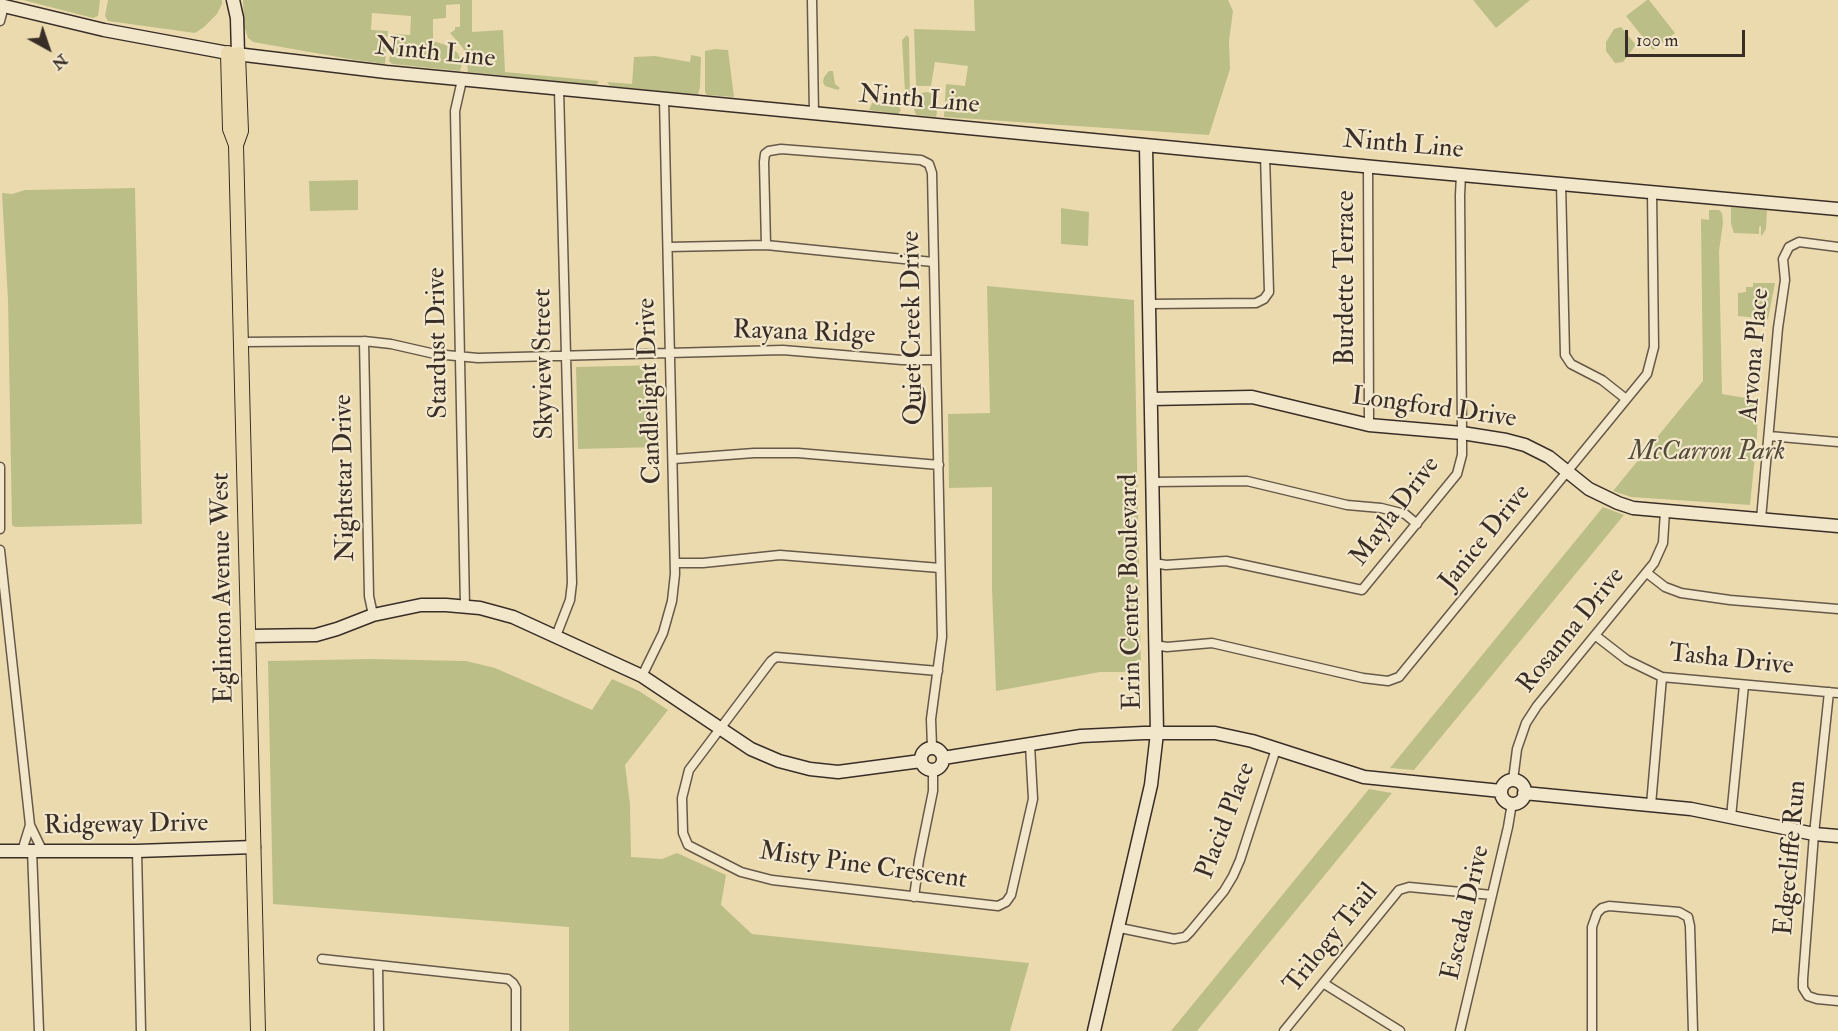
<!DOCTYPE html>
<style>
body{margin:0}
#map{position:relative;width:1838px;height:1031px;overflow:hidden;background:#ecdaaf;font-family:"IM FELL Double Pica",serif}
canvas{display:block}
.north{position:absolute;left:18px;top:18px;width:60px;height:60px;-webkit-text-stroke:4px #f3e7cb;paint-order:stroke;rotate:140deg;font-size:16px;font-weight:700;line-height:24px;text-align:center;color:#392e27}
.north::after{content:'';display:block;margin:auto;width:21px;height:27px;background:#392e27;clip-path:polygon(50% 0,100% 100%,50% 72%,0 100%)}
.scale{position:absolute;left:1625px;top:30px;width:120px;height:27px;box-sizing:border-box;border:3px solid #392e27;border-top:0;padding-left:8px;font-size:18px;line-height:21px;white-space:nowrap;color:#392e27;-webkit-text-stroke:4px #f3e7cb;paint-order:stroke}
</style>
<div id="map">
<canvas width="1838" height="1031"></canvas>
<div class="north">N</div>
<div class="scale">100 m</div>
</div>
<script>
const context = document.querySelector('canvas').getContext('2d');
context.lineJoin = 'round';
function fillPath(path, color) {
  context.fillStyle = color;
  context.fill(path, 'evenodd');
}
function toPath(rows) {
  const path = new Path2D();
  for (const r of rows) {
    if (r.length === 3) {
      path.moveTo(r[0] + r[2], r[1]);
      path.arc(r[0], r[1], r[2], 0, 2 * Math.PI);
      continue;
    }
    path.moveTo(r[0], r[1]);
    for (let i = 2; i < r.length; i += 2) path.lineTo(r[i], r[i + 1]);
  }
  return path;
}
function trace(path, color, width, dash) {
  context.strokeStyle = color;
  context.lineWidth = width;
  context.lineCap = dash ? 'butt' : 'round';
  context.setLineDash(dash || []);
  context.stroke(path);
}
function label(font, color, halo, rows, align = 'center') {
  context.font = font + ' "IM FELL Double Pica",serif';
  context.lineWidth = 4.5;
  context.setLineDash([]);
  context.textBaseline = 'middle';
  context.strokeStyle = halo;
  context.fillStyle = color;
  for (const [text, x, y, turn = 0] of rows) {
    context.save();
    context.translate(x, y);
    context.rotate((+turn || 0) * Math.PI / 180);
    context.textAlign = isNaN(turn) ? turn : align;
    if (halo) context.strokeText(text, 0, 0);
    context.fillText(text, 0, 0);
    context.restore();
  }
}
fillPath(toPath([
 [23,0,100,0,98,16,93,18],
 [108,0,222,0,222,4,217,14,204,27,195,33,108,21,105,16],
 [243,0,472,0,472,32,503,30,505,72,599,81,596,85,468,72,466,56,463,48,450,33,455,30,455,27,460,27,460,4,446,5,446,18,433,19,433,41,446,45,458,53,462,64,460,71,392,64,389,61,394,34,410,35,411,16,372,13,371,30,388,31,385,64,355,60,253,42,248,38,244,26],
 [974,0,1228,0,1233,11,1229,41,1230,69,1209,135,944,117,946,84,965,86,968,66,935,62,931,86,916,86,914,29,975,31],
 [1473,0,1530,0,1496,28],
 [1647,0,1649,0,1675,33,1653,50,1626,16],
 [1621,27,1636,45,1623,62,1615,63,1606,51,1606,42,1614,29],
 [907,35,909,38,910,99,908,92,905,92,902,40],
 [715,49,728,50,734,97,707,95,705,92,705,51],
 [691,55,701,57,700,87,698,95,610,86,607,82,632,84,634,57,655,56,690,62],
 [829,71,833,71,835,84,840,88,838,90,825,86,823,82,824,77],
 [927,92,933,94,936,98,937,112,936,117,917,115,915,113,914,108,916,97,920,93],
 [872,103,898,106,901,110,898,114,869,110],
 [358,180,358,210,310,211,309,181],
 [135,188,142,524,15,527,12,525,8,300,2,193,12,194,25,190],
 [1731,207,1767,210,1766,229,1763,234,1761,236,1761,226,1759,227,1759,234,1734,233,1731,224],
 [1061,208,1089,212,1088,246,1061,244],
 [1709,210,1719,210,1722,213,1723,223,1719,251,1722,394,1758,400,1757,436,1750,505,1631,497,1613,491,1703,381,1701,219,1709,220],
 [1753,283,1775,283,1768,319,1738,316,1738,293,1746,292,1746,287,1753,287],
 [987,286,1134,300,1141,672,1100,672,996,691,992,589,992,487,949,488,948,414,990,413],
 [658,365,660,447,578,449,576,367],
 [1603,507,1624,515,1414,770,1390,768],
 [371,659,466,661,495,668,592,710,612,679,639,691,668,710,625,765,630,804,631,857,662,859,677,853,726,875,721,905,752,934,1029,963,1010,1031,569,1031,569,927,273,904,268,661],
 [1369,789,1392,793,1197,1031,1171,1031]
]), '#bcbe87');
const street = toPath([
 [812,0,814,113],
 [0,21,4,6],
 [462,80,455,111,465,606],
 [1368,165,1369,425],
 [1561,183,1565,355,1571,364,1602,380,1626,399],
 [766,245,764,162,765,154,769,151,781,149,921,160,929,164,932,173,942,637,931,719,932,747],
 [668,247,766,245,933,262],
 [1149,304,1256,303,1264,299,1269,292,1265,155],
 [364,341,369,596,373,615],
 [242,342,364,341,391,344,435,354,478,358,783,350,902,360,936,360],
 [1769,436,1838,442],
 [674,459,754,453,798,453,939,465],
 [0,467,0,529],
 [1152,482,1247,481,1347,505,1381,508,1405,514,1417,524],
 [1761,519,1778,328,1785,280,1783,259,1789,247,1799,242,1838,247],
 [0,550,30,825,42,850],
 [676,563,703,563,780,555,940,568],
 [1154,563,1166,565,1226,561,1362,590,1457,474,1462,455,1462,433,1460,196,1461,174],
 [1647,573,1665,587,1681,593,1730,600,1838,609],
 [556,636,570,600,572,583,559,89],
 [1596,636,1627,660,1662,677,1838,693],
 [1155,645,1167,647,1212,643,1363,678,1388,681,1399,677,1647,374,1654,347,1652,192],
 [938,671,776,657,771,661,689,770,682,798,683,833,688,845,741,872,772,880,998,906,1006,902,1011,895,1033,799,1030,745],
 [642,676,663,633,672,601,675,574,664,99],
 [1829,692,1814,834,1803,979,1803,988,1808,996,1817,999,1838,1001],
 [1513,780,1517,749,1526,723,1537,706,1654,563,1663,543,1665,511],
 [1651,805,1662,677],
 [1731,817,1744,685],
 [32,850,39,1031],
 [22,851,30,825],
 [137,851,141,1031],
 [914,897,919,860,933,791,933,770],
 [1120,928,1174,939,1185,937,1190,932,1224,891,1233,876,1240,860,1276,749],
 [322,959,508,979,513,983,516,988,516,1031],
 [378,966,379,1031],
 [1323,983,1400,1031],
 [1284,1031,1399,890,1409,887,1492,895],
 [1460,1031,1508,827,1512,803],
 [1592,1031,1592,927,1597,913,1602,908,1609,906,1679,912,1688,917,1690,926,1693,1031]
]);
const secondary = toPath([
 [233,0,237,18,238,54],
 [0,5,104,30,228,53,386,72,1384,168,1838,209],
 [1151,399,1252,397,1369,425,1462,433,1506,440,1525,445,1549,457,1589,489,1618,503,1633,508,1838,526],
 [250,636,316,635,337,629,373,615,421,605,446,605,480,608,513,617,642,676,751,749,779,761,810,769,838,772,921,761],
 [932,759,11],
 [943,758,1081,736,1144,733,1215,733,1252,741,1364,777,1501,791],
 [1513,792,12],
 [1524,793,1691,809,1814,834,1838,836],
 [0,851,137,851,254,847],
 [1094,1031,1151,785,1157,733,1146,146]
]);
const primary = toPath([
 [228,53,230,129,236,145],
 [238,54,241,131,236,145,258,1031]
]);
trace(street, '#665949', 11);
trace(secondary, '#392e27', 15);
trace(primary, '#392e27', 16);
trace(street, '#f3e7cb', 8);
trace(secondary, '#f3e7cb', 12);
trace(primary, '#ecdaaf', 14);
label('26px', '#392e27', '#f3e7cb', [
 ["Ninth Line",435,54,6],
 ["Ninth Line",919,101,5],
 ["Ninth Line",1403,146,5],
 ["Burdette Terrace",1347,278,-90],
 ["Quiet Creek Drive",914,328,-91],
 ["Rayana Ridge",804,334,2],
 ["Stardust Drive",439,343,-91],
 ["Arvona Place",1756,355,-85],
 ["Skyview Street",545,364,-91],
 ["Candlelight Drive",651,391,-92],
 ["Longford Drive",1434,409,8],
 ["Nightstar Drive",346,478,-91],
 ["Mayla Drive",1396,512,-53],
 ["Janice Drive",1486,538,-51],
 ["Eglinton Avenue West",224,588,-91],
 ["Erin Centre Boulevard",1132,592,-91],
 ["Rosanna Drive",1572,631,-51],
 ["Tasha Drive",1731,661,6],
 ["Placid Place",1227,821,-69],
 ["Ridgeway Drive",126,826,-1],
 ["Edgecliffe Run",1792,858,-85],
 ["Misty Pine Crescent",863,867,8],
 ["Escada Drive",1467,913,-77],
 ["Trilogy Trail",1332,939,-51]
]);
label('italic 26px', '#534b3a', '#f3e7cb', [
 ["McCarron Park",1707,453]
]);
</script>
